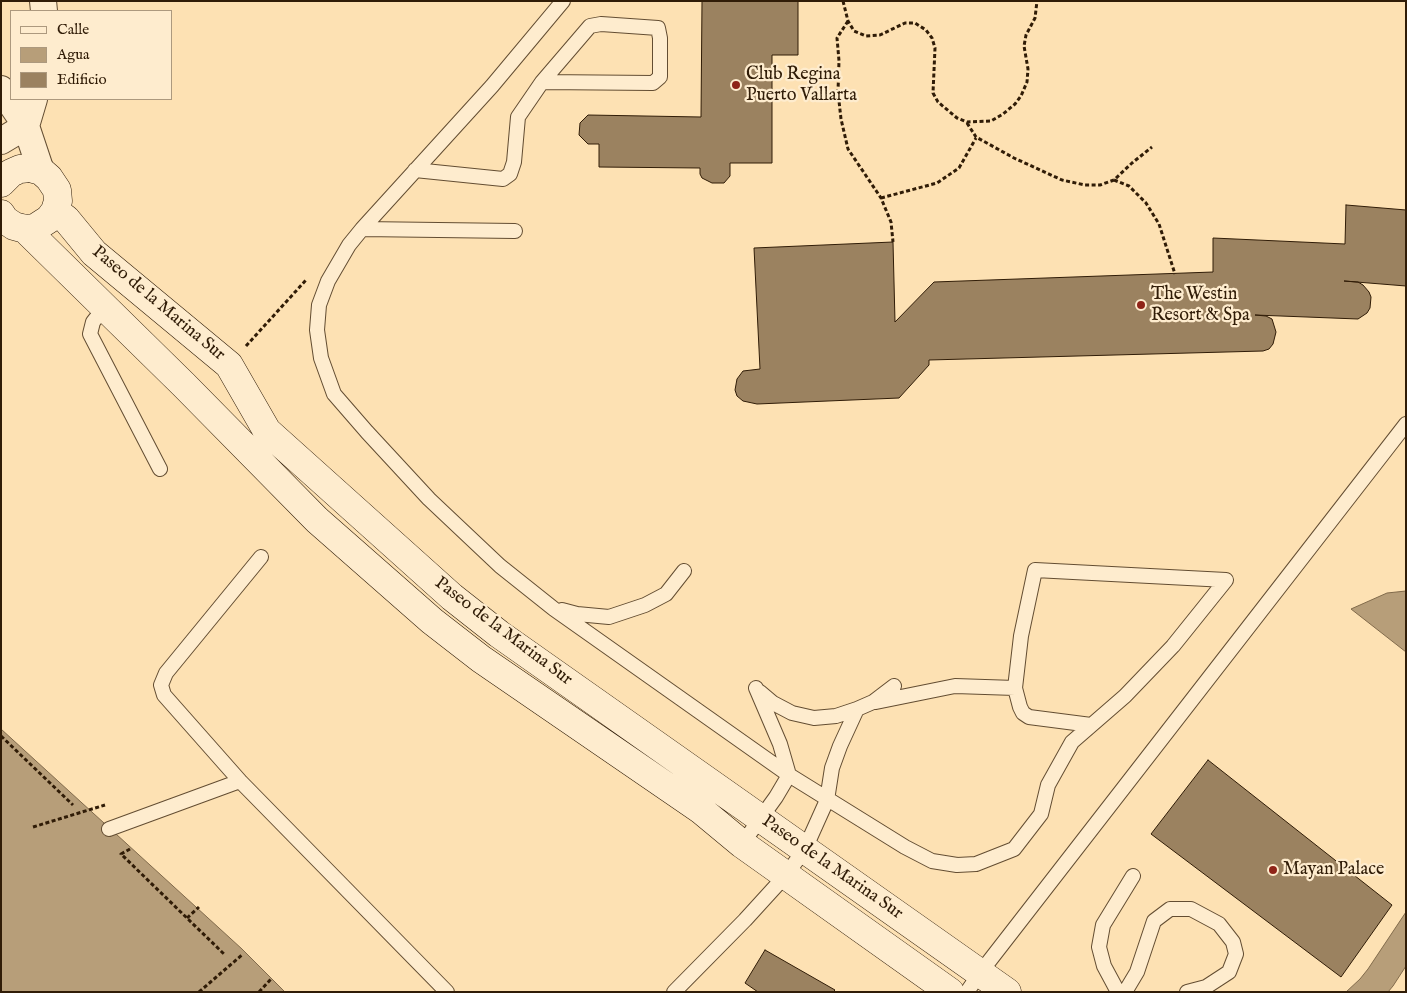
<!DOCTYPE html>
<style>
body{margin:0}
#map{position:relative;width:1407px;height:993px;overflow:hidden;background:#fde1b3;font-family:"IM FELL English",serif}
canvas{display:block}
.frame{position:absolute;inset:0;border:2px solid #301c07;pointer-events:none}
.legend{position:absolute;left:10px;top:10px;width:162px;height:90px;box-sizing:border-box;background:#feecce;border:1px solid #ac997e;margin:0;padding:6px 9px;list-style:none;font-size:15px;color:#301c07}
.legend li{display:flex;align-items:center;gap:10px;height:25px}
.legend b{width:25px;border:1px solid #ac997e}
</style>
<div id="map">
<canvas width="1407" height="993"></canvas>
<div class="frame"></div>
<ul class="legend">
<li><b style="height:6px;background:#feecce"></b>Calle</li>
<li><b style="height:14px;background:#b79e79"></b>Agua</li>
<li><b style="height:14px;background:#9b8260"></b>Edificio</li>
</ul>
</div>
<script>
const context = document.querySelector('canvas').getContext('2d');
context.lineJoin = 'round';
function fillPath(path, color) {
  context.fillStyle = color;
  context.fill(path, 'evenodd');
}
function toPath(rows) {
  const path = new Path2D();
  for (const r of rows) {
    path.moveTo(r[0], r[1]);
    for (let i = 2; i < r.length; i += 2) path.lineTo(r[i], r[i + 1]);
  }
  return path;
}
function trace(path, color, width, dash) {
  context.strokeStyle = color;
  context.lineWidth = width;
  context.lineCap = dash ? 'butt' : 'round';
  context.setLineDash(dash || []);
  context.stroke(path);
}
function label(font, color, halo, rows, align = 'center') {
  context.font = font + ' "IM FELL English",serif';
  context.lineWidth = 4.5;
  context.setLineDash([]);
  context.textBaseline = 'middle';
  context.strokeStyle = halo;
  context.fillStyle = color;
  for (const [text, x, y, turn = 0] of rows) {
    context.save();
    context.translate(x, y);
    context.rotate((+turn || 0) * Math.PI / 180);
    context.textAlign = isNaN(turn) ? turn : align;
    if (halo) context.strokeText(text, 0, 0);
    context.fillText(text, 0, 0);
    context.restore();
  }
}
const water = toPath([
 [1406,591,1406,652,1351,609,1387,593,1406,591],
 [1,729,242,949,285,992,1,992,1,729],
 [1406,912,1406,966,1393,986,1388,992,1346,992,1360,979,1368,969,1406,912]
]);
fillPath(water, '#b79e79');
trace(water, '#816a4b', 1);
const building = toPath([
 [702,1,798,1,798,55,772,55,772,163,730,163,730,176,724,183,712,183,702,178,700,174,700,168,599,167,599,144,588,144,579,135,580,123,588,115,701,117,702,1],
 [1346,205,1406,210,1406,286,1344,281,1358,282,1363,285,1369,292,1371,297,1370,308,1367,313,1358,319,1255,315,1266,316,1272,319,1276,332,1273,344,1269,349,1263,351,929,360,929,365,899,398,757,404,743,401,737,396,735,390,737,379,743,371,760,369,754,248,893,242,895,322,934,282,1213,272,1213,238,1345,244,1346,205],
 [1208,760,1392,905,1341,977,1151,834,1208,760],
 [765,950,835,990,833,992,758,992,745,983,765,950]
]);
fillPath(building, '#9b8260');
trace(building, '#301c07', 1);
const lane = toPath([
 [563,1,492,86,362,229,349,245,328,281,319,305,317,330,321,358,334,394,367,432,429,499,500,566,554,609,789,775,905,847,932,861,957,865,976,864,1014,849,1041,814,1048,785,1072,742,1125,696,1173,646,1226,580,1035,570,1021,636,1015,688,1020,707,1023,713,1029,717,1091,725],
 [415,170,503,179,510,174,514,162,518,117,542,82,590,26,601,24,658,28,660,38,660,77,653,83,542,82],
 [362,229,515,231],
 [104,308,93,322,90,334,160,469],
 [261,557,166,673,161,685,164,695,240,781,447,992],
 [562,610,577,614,609,617,645,605,666,594,684,571],
 [760,692,773,703,792,713,814,718,836,716,857,709],
 [876,702,955,686,1015,688],
 [109,829,240,781],
 [742,844,776,797,789,775,780,744,756,688],
 [674,992,745,920,786,875,805,849,827,800,832,768,840,746,857,709,873,702,894,686],
 [967,992,980,973,1406,424],
 [1118,992,1104,966,1099,947,1103,925,1133,876],
 [1125,992,1137,972,1154,921,1170,909,1191,909,1219,924,1233,942,1236,954,1229,972,1206,987,1187,992]
]);
const street = toPath([
 [43,1,44,11],
 [1,89,26,126,41,171],
 [1,141,26,126,34,99]
]);
const secondary = toPath([
 [1,183,11,173,20,169,30,168,41,171,49,178,57,190,58,201,55,211,49,219,35,228,25,229,14,226,5,220,1,214],
 [55,211,66,219,94,253,229,365,267,431,452,597,499,634,1007,992],
 [25,229,184,385,317,520,432,621,481,659,701,810,742,844,950,992]
]);
trace(lane, '#634d32', 16);
trace(street, '#634d32', 28);
trace(secondary, '#301c07', 29);
trace(toPath([
 [843,1,848,21,854,31,866,36,880,35,905,23,915,23,926,30,932,38,935,48,933,93,938,102,957,118,967,122,991,121,1003,114,1015,104,1021,96,1027,82,1028,69,1024,46,1026,35,1035,18,1037,1],
 [848,21,837,38,839,61,838,92,841,119,848,149,881,198,891,222,893,242],
 [967,123,976,137,1014,158,1062,180,1085,185,1100,185,1114,180,1132,163,1152,147],
 [1114,180,1129,186,1146,203,1159,224,1175,274],
 [881,198,937,183,959,168,976,138],
 [246,346,306,280],
 [1,736,73,805],
 [33,827,105,805],
 [130,849,121,854,224,954],
 [187,918,199,907],
 [199,992,243,954],
 [259,992,271,979]
]), '#301c07', 3, [4, 2.5]);
trace(lane, '#feecce', 14);
trace(street, '#feecce', 26);
trace(secondary, '#feecce', 28);
for (const [x, y, r, color] of [
 [736,85,5,"#8f2418"],
 [1141,305,5,"#8f2418"],
 [1273,870,5,"#8f2418"]
]) {
  const dot = new Path2D();
  dot.arc(x, y, r, 0, 2 * Math.PI);
  context.fillStyle = color;
  context.fill(dot);
  trace(dot, '#feecce', 2);
}
label('18px', '#301c07', '#feecce', [
 ["Club Regina",746,75],
 ["Puerto Vallarta",746,96],
 ["The Westin",1151,295],
 ["Resort & Spa",1151,316],
 ["Mayan Palace",1283,870]
], 'left');
label('18px', '#301c07', '#feecce', [
 ["Paseo de la Marina Sur",158,304,40],
 ["Paseo de la Marina Sur",503,632,37],
 ["Paseo de la Marina Sur",832,868,35]
]);
</script>
